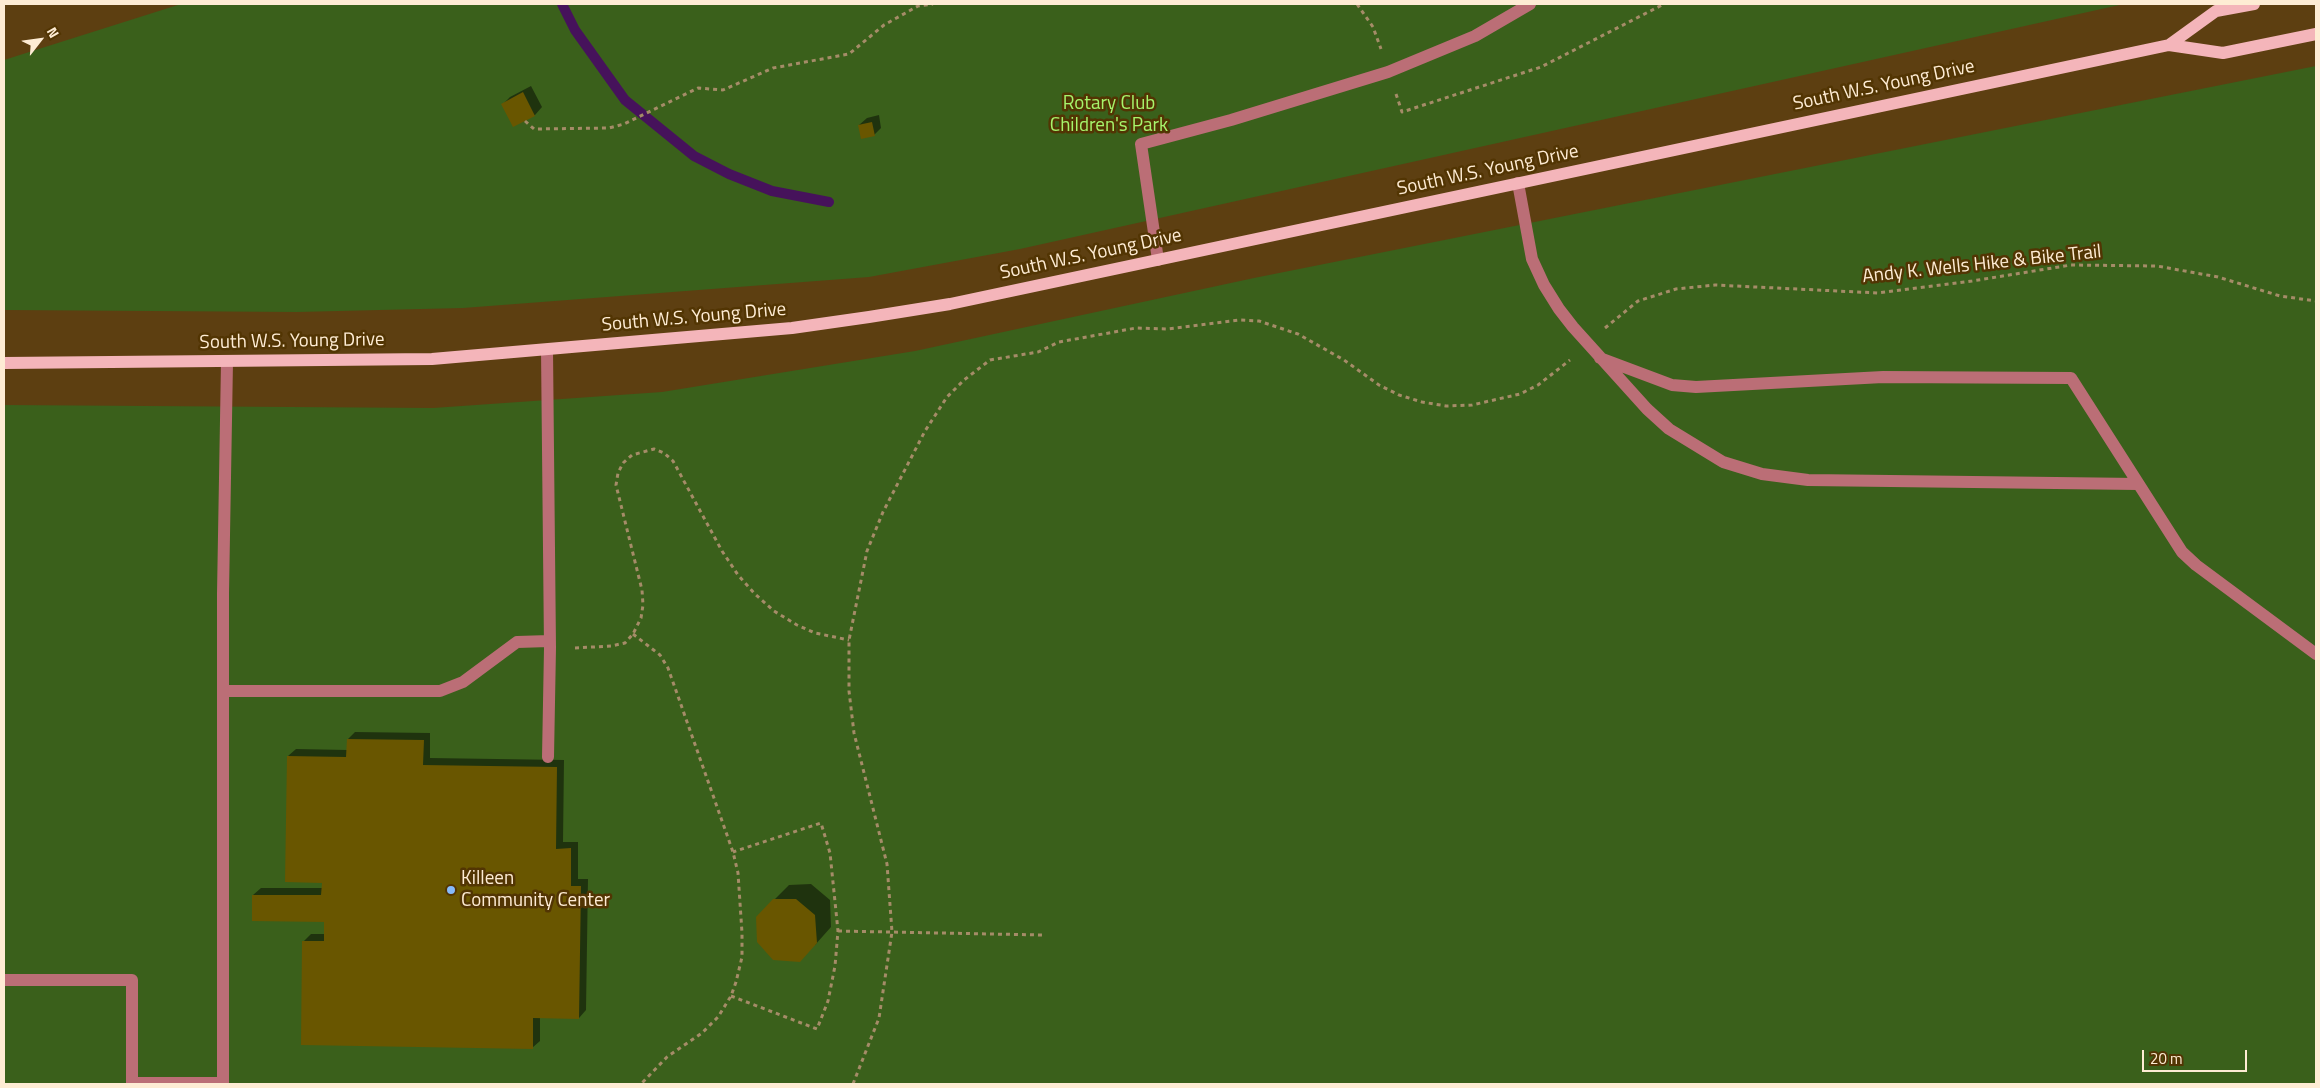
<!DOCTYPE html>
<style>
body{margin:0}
#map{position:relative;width:2320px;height:1088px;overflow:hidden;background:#5d3f11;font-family:"Titillium Web",sans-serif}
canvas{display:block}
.frame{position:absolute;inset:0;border:5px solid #feecd4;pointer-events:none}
.north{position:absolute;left:15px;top:15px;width:50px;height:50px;-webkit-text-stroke:4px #523503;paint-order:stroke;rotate:60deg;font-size:14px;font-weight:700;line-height:20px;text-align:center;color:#feecd4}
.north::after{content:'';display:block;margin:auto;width:18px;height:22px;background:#feecd4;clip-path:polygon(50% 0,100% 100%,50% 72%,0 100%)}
.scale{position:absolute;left:2142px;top:1050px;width:105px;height:22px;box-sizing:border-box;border:2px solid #feecd4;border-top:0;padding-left:6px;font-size:15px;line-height:18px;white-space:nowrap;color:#feecd4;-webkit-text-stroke:4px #523503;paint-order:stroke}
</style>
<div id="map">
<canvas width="2320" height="1088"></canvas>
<div class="frame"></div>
<div class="north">N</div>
<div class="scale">20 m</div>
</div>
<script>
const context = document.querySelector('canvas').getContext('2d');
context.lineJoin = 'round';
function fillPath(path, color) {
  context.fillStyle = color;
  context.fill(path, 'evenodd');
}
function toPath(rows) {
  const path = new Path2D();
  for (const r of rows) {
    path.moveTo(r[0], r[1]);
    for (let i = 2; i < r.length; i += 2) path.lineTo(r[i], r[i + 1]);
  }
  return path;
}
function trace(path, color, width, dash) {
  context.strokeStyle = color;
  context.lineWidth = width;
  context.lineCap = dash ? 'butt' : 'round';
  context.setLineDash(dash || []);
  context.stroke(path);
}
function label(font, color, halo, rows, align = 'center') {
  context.font = font + ' "Titillium Web",sans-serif';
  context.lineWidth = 5;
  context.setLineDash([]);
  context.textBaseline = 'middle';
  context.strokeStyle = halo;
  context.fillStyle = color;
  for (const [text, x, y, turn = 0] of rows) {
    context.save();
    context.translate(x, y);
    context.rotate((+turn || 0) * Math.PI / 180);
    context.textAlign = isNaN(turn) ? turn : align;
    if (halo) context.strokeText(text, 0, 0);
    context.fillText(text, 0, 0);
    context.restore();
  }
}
fillPath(toPath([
 [181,4,2124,4,1020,249,869,277,463,308,297,312,4,310,4,60],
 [2316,66,2316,1084,4,1084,4,405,433,408,662,392,915,351,1254,278]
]), '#3a601b');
fillPath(toPath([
 [531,86,542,107,535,115,514,125,503,104,510,97],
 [879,115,881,128,874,135,859,125,867,118],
 [355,732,430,733,430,758,564,760,563,842,578,842,578,879,588,879,586,1010,579,1018,540,1017,540,1041,532,1048,303,942,311,934,326,934,326,921,253,895,261,888,323,888,323,882,288,756,296,749,348,750,348,739],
 [811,884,830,900,831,927,815,945,774,900,789,885]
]), '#0007');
trace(toPath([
 [562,4,575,30,625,100,694,156,729,174,772,191,829,202]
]), '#46125b', 10);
fillPath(toPath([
 [523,92,535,116,513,127,501,104],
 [872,122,875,136,861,139,858,125],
 [347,739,424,740,423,765,557,767,556,849,571,848,571,886,581,886,579,1019,533,1018,533,1049,301,1045,302,941,324,941,324,922,252,921,252,895,321,895,322,883,285,882,287,756,346,757],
 [773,899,796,899,815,915,817,943,800,962,773,960,757,942,756,917]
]), '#695600');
trace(toPath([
 [1357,4,1373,27,1381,49],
 [1396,94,1402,112,1541,67,1664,4],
 [525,121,534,129,609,128,624,124,698,88,723,90,773,68,849,54,884,25,918,6,933,4],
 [1605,328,1638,301,1676,289,1715,285,1878,293,1972,281,2071,265,2157,266,2218,277,2280,296,2316,301],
 [633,634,660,655,668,668,733,852,738,873,742,933,742,957,736,982,731,996,718,1017,702,1033,667,1057,641,1084],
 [575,648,611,646,625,643,633,634,641,618,643,605,642,590,616,485,618,473,623,463,632,455,654,449,664,453,673,461,722,551,738,575,755,594,774,611,797,625,815,633,849,640],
 [838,931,1042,935],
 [731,996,817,1029,828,1001,835,966,838,931,830,853,821,823,733,852],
 [853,1084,879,1018,892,932,887,864,854,733,849,691,849,640,867,551,883,512,925,431,947,397,964,380,990,360,1038,352,1059,342,1136,328,1167,329,1240,320,1259,321,1298,334,1344,360,1379,385,1399,395,1422,402,1446,406,1472,405,1520,394,1538,385,1570,360]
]), '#a58c68', 3, [4, 4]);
trace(toPath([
 [1518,183,1532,259,1544,285,1559,309,1573,327,1647,409,1669,429,1723,462,1762,474,1808,480,2138,484],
 [1158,260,1141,144,1231,120,1388,72,1475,36,1530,4],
 [547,350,550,648,548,757],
 [1600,358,1672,385,1696,387,1883,377,2071,378,2182,552,2196,565,2316,654],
 [223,691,440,691,463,682,517,642,549,641],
 [4,980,132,980,132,1083,223,1083,223,593,227,362]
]), '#bb6e76', 12);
trace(toPath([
 [2169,45,2216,11,2254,4],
 [4,363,432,359,792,328,869,317,950,304,2169,45,2223,53,2316,34]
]), '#f4b5ba', 12);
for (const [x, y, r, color] of [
 [451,890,5,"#86bbfb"]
]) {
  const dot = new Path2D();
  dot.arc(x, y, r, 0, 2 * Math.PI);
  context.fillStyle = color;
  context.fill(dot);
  trace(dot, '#523503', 2);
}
label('19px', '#feecd4', '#523503', [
 ["South W.S. Young Drive",1884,86,-12],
 ["South W.S. Young Drive",1488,171,-12],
 ["South W.S. Young Drive",1091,255,-12],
 ["Andy K. Wells Hike & Bike Trail",1982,265,-6],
 ["South W.S. Young Drive",694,318,-5],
 ["South W.S. Young Drive",292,342,-1]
]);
label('19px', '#a6f56c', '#523503', [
 ["Rotary Club",1109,104],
 ["Children's Park",1109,126]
]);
label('19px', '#feecd4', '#523503', [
 ["Killeen",461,879],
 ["Community Center",461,901]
], 'left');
</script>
